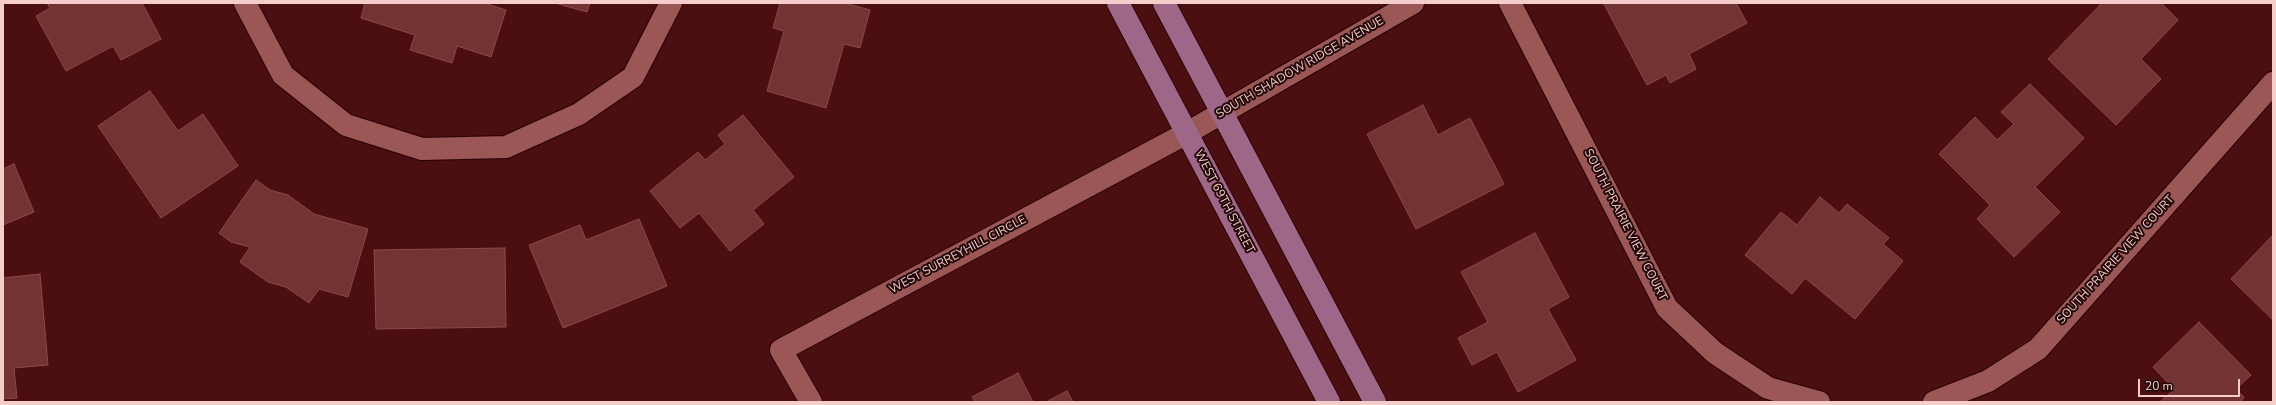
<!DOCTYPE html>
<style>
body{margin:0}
#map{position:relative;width:2276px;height:405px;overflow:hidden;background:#4b0f12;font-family:"Nunito Sans",sans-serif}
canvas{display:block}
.frame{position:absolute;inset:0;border:4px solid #f5cdcb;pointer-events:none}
.scale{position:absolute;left:2138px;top:379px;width:102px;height:18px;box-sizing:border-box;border:2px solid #f5cdcb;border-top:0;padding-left:5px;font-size:12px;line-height:14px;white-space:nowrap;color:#f5cdcb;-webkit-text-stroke:3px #210708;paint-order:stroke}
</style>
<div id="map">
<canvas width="2276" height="405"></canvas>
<div class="frame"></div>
<div class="scale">20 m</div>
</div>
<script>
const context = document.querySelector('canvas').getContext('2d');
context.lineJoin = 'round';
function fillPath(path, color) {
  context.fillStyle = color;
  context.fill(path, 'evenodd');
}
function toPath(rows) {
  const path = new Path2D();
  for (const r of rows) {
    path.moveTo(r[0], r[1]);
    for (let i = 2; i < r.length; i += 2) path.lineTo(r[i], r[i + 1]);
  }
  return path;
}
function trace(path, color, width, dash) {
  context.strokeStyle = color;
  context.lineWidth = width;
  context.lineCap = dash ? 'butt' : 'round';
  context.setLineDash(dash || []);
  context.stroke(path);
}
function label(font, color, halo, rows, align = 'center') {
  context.font = font + ' "Nunito Sans",sans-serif';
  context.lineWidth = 4;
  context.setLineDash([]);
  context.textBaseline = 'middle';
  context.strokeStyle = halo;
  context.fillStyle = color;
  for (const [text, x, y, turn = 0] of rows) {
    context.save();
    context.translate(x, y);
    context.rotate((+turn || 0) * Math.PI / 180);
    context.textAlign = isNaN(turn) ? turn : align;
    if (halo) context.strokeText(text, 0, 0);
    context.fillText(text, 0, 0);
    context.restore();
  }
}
const building = toPath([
 [47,3,142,3,161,39,121,60,113,46,66,71,36,16,50,8,47,3],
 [365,3,484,3,506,10,491,57,457,46,452,63,410,50,415,35,361,18,365,3],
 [555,3,590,3,587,12,555,3],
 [780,3,845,3,870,10,860,48,844,44,826,108,767,91,784,31,773,28,780,3],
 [1606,3,1736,3,1747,23,1689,54,1696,69,1670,83,1666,75,1647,85,1604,4,1606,3],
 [2102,3,2161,3,2178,20,2141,59,2161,79,2116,125,2048,59,2102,3],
 [2030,84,2084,138,2035,187,2060,212,2014,257,1977,219,1990,205,1939,154,1975,117,1997,140,2014,124,2001,112,2030,84],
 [150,91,178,131,203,114,238,166,161,218,98,126,150,91],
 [1423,105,1438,135,1470,118,1504,184,1416,229,1367,134,1423,105],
 [743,115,794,177,753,210,764,224,730,251,699,213,680,228,650,191,698,152,705,160,725,144,718,135,743,115],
 [14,164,34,212,3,225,3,169,14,164],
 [256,180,270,190,288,195,314,214,368,229,348,297,319,289,309,303,286,287,268,282,240,262,250,247,231,242,219,233,256,180],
 [1820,197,1839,213,1847,204,1889,238,1883,244,1903,261,1855,319,1805,278,1792,294,1745,255,1781,212,1797,225,1820,197],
 [639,219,667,286,563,328,529,245,580,225,586,240,639,219],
 [1535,233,1569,297,1548,309,1576,360,1518,392,1497,352,1472,365,1458,338,1488,322,1461,272,1535,233],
 [2273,235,2273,320,2231,279,2273,235],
 [505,248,506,327,376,329,374,250,505,248],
 [40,274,48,365,14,368,17,398,3,399,3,278,40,274],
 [2199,322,2251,375,2236,389,2244,397,2241,402,2160,402,2174,389,2153,367,2199,322],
 [1018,373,1033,402,975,402,972,397,1018,373],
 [1067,391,1073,402,1046,402,1067,391]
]);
fillPath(building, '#733333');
trace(building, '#8c4a48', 1);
const minor = toPath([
 [245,3,283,75,346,125,422,149,506,147,579,114,633,77,671,3],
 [1510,3,1667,308,1715,353,1768,388,1819,402],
 [811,402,781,350,1187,133,1413,3],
 [1934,402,1988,381,2038,349,2273,83]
]);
const major = toPath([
 [1118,3,1329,402],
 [1164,3,1375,402]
]);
trace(minor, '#290003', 24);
trace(major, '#290003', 24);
trace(minor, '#9b5756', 22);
trace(major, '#9e6787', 22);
label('12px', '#f5cdcb', '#210708', [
 ["SOUTH SHADOW RIDGE AVENUE",1300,68,-30],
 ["WEST 69TH STREET",1224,202,62],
 ["SOUTH PRAIRIE VIEW COURT",1625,225,63],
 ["WEST SURREYHILL CIRCLE",958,255,-28],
 ["SOUTH PRAIRIE VIEW COURT",2116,260,-48]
]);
</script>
